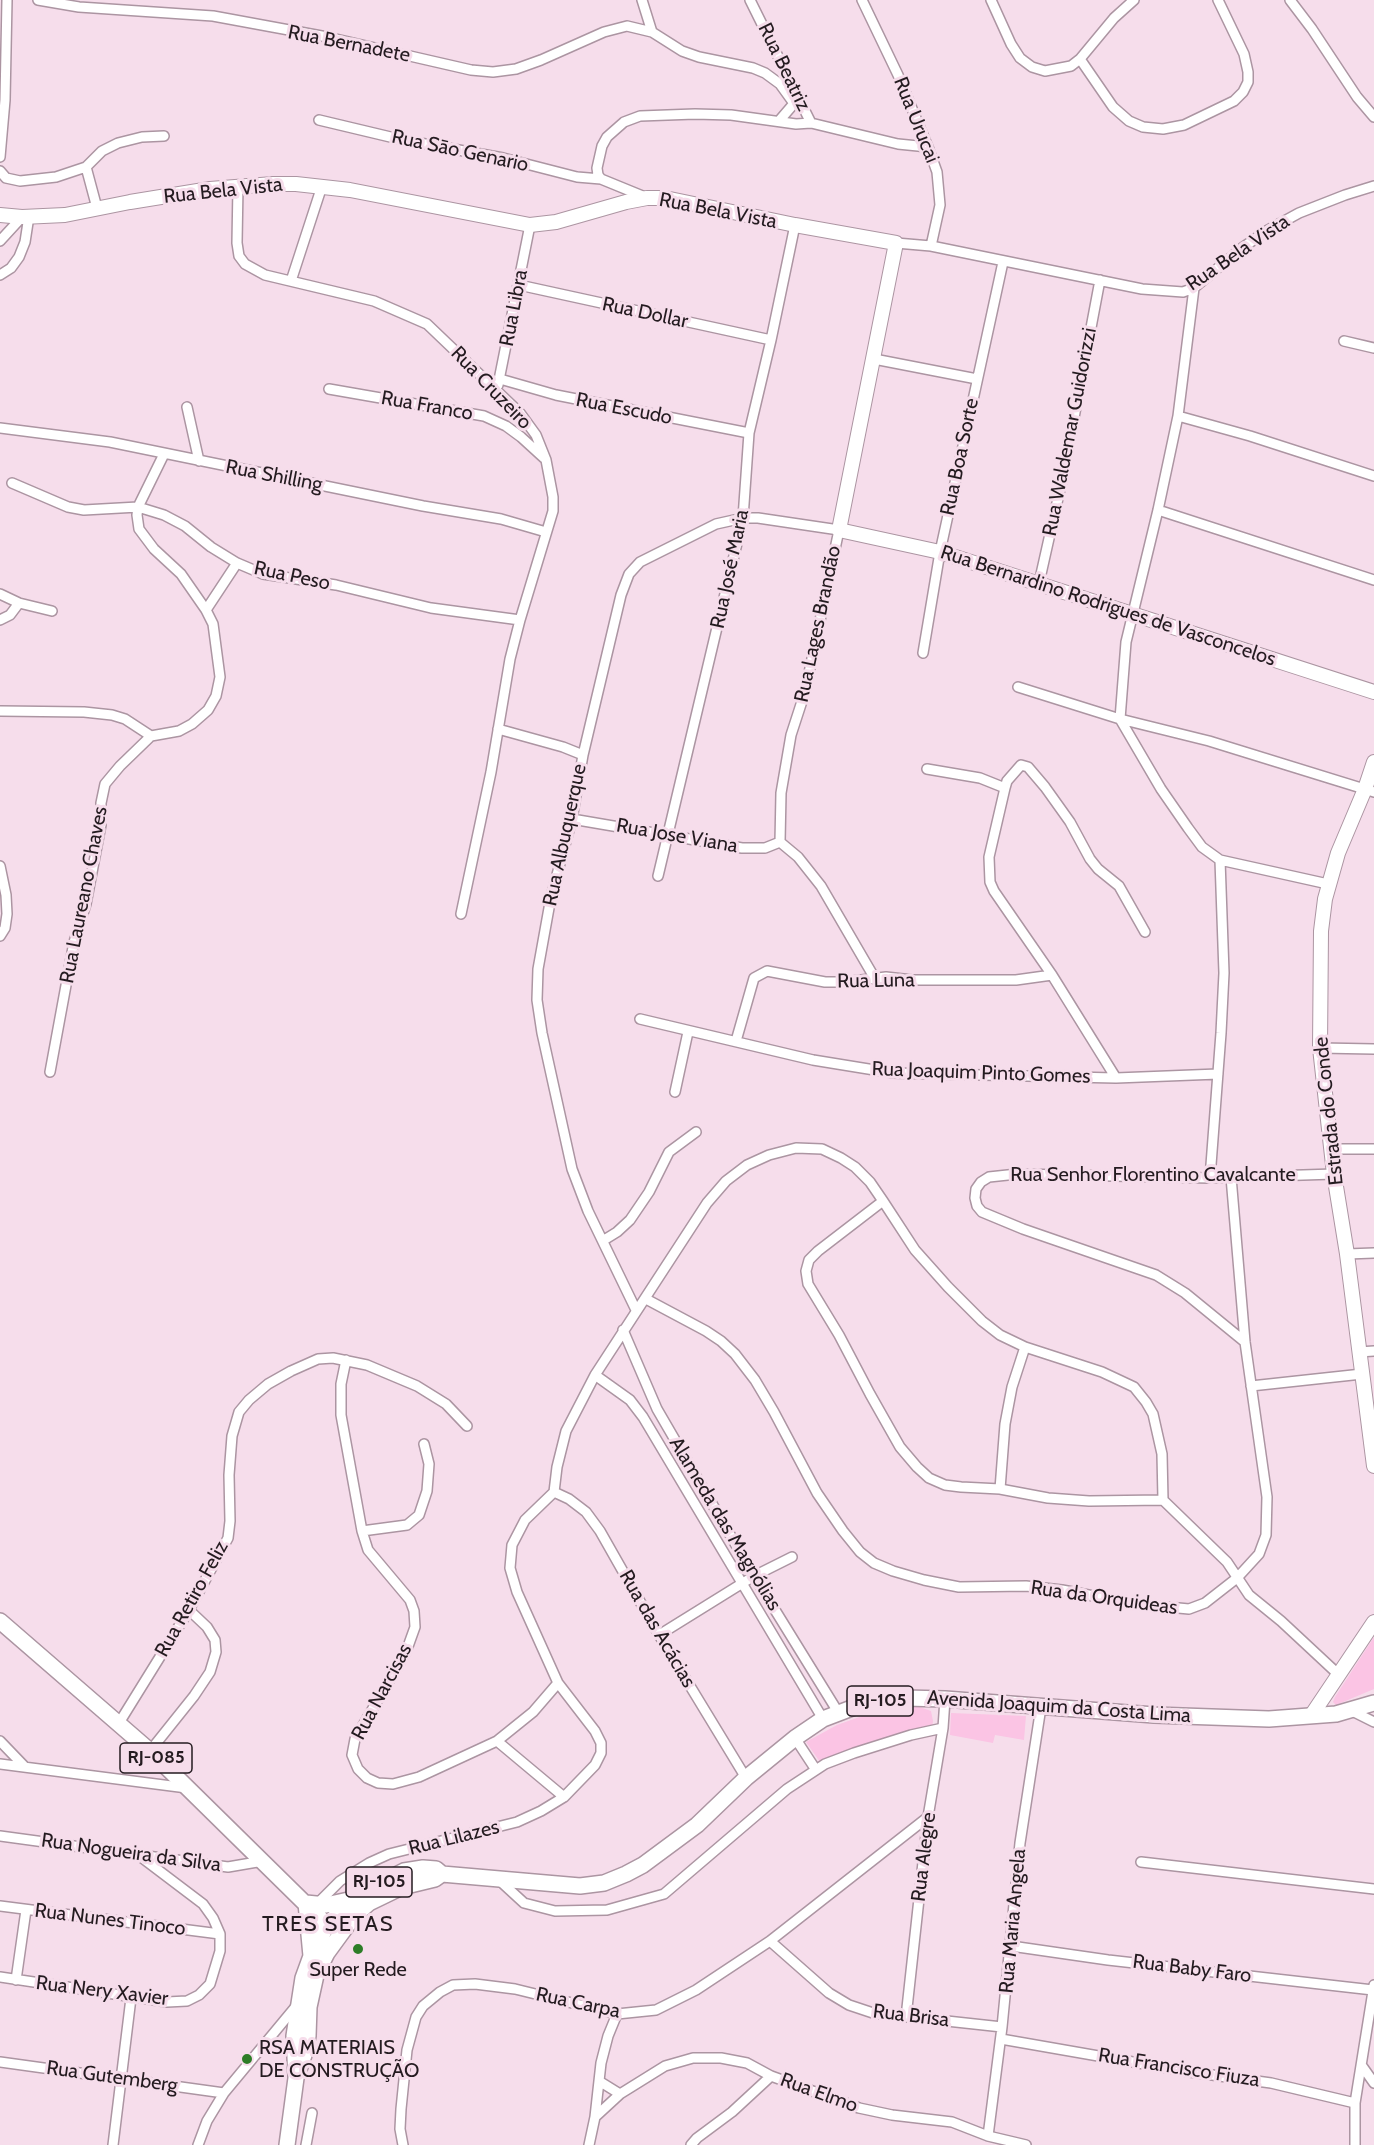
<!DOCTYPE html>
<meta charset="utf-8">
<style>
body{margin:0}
canvas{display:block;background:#f6ddeb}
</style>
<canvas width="1374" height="2145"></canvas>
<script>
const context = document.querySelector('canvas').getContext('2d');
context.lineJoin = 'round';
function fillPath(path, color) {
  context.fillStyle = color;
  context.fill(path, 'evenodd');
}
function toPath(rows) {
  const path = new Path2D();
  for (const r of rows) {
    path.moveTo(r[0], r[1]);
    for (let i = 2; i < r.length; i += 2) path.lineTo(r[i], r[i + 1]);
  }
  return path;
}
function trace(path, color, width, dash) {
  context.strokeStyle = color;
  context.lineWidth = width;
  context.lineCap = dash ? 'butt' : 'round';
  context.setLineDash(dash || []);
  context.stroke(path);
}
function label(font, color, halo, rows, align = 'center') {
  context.font = font + ' Cabin,sans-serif';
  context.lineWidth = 6;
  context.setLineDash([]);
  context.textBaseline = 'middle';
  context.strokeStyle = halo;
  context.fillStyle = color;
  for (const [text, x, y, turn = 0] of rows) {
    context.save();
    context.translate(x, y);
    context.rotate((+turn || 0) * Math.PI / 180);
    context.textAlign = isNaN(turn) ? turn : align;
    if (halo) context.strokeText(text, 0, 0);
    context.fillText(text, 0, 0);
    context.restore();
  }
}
fillPath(toPath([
 [1374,1637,1374,1689,1336,1705,1333,1702,1335,1697],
 [914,1705,931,1711,933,1721,932,1728,820,1762,806,1742,837,1725,882,1709],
 [951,1713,1026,1716,1024,1740,995,1735,993,1743,950,1735]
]), '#fbc4e4');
const street = toPath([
 [38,0,79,7,213,16,327,37,471,70,493,72,516,69,541,60,604,32,627,26,652,32,682,51,699,57,753,68,765,73,780,84,793,102],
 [642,0,652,32],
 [750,0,811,123,898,144,928,147],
 [862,0,898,75,928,147,937,172,940,205,931,246],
 [991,0,1011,44,1020,58,1032,67,1045,71,1071,66,1080,59,1114,18,1134,0],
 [1290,0,1312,29,1357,97,1374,117],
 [1080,59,1113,107,1129,121,1143,127,1163,129,1184,125,1234,101,1243,92,1248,82,1248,72,1244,54,1218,0],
 [319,120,403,140,503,158,577,177,601,179],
 [779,121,797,100],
 [0,157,5,100,7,0],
 [86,167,102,151,118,143,142,137,164,136],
 [0,171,6,178,20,181,56,177,86,167,97,208],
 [238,186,237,243,239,256,245,264,265,275,374,301,427,324,520,413,536,435,546,460,553,497,553,511,520,620,510,659,491,772,461,914],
 [645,197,601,179,598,175,597,168,602,146,607,137,624,122,640,116,695,114,731,115,796,124,811,123],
 [0,241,22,217],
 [896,243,931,246,1142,289,1183,292,1194,288,1242,248,1268,230,1299,213,1345,195,1374,186],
 [0,275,11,268,19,257,25,242,29,216],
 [291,281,322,186],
 [519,285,771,340],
 [1344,341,1374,348],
 [874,359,977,379],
 [500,379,556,395,749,433],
 [498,385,530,225],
 [329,389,484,416,506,426,521,437,544,458],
 [187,407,199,461],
 [1178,416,1250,436,1374,476],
 [0,428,110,442,423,506,501,519,546,532],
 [12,483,68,507,84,510,138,507,164,515,185,526,211,547,237,563,263,574,336,585,431,608,520,620],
 [1158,510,1374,580],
 [1039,583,1063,476,1100,280],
 [0,594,19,603,52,611],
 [206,610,237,563],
 [0,620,10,615,19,603],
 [923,653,940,552,1003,262],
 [1018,687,1120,719,1209,741,1374,792],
 [0,711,84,712,112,715,125,719,151,736,179,731,192,724,208,710,216,696,220,677,213,624,206,610,181,574,154,549,139,529,137,515,138,507,164,454],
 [1120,719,1161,789,1188,828,1202,847,1220,860,1224,973,1221,1033,1210,1178],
 [1120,719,1126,642,1158,510,1178,416,1194,288],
 [498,729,563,747,583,755],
 [927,769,980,778,1005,788],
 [572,819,742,848,765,848,780,842],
 [1220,860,1328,884],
 [0,866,6,895,7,914,5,928,0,936],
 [658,876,743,518,749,433,771,340,795,225],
 [640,1019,813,1060,893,1073,1116,1078,1218,1074],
 [736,1041,754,978,767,971,825,982,845,982,886,977,912,980,1016,980,1052,975],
 [1320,1048,1374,1049],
 [50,1072,74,942,86,904,101,825,101,803,105,784,120,766,151,736],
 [1116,1078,1052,975,994,891,990,882,989,857,1005,788,1007,781,1021,765,1028,767,1045,787,1070,822,1090,859,1098,869,1119,886,1145,932],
 [675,1092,688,1032],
 [1332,1149,1374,1149],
 [883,1201,818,1251,809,1260,806,1271,808,1284,839,1335,870,1394,900,1447,917,1467,929,1478,945,1485,961,1487,1000,1489,1048,1498,1089,1501,1163,1500,1227,1562,1249,1595,1281,1621,1339,1675],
 [604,1240,617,1232,630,1220,649,1192,669,1152,696,1132],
 [1347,1254,1374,1253],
 [646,1299,706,1331,721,1341,735,1354,755,1380,774,1412,817,1493,843,1531,860,1552,874,1563,893,1571,924,1580,959,1587,1026,1586,1062,1590,1136,1604,1189,1609,1205,1603,1237,1578,1259,1554,1266,1535,1267,1497,1245,1342,1231,1177],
 [636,1310,588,1211,572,1169,542,1033,537,1000,538,969,551,897,572,819,583,755,621,595,629,574,640,562,716,524,743,518,758,518,839,530,805,692,791,735,781,793,780,842,798,857,821,886,874,977],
 [623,1330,657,1409,754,1576,838,1712],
 [1245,1342,1185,1293,1156,1275,1023,1229,982,1212,977,1206,975,1198,976,1189,981,1182,989,1177,1017,1174,1210,1178,1334,1174],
 [1359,1352,1374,1351],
 [346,1360,341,1384,341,1415,362,1531,368,1550,410,1600,414,1611,415,1627,406,1652,355,1739,352,1755,358,1769,367,1778,378,1783,393,1784,419,1777,497,1741,533,1712,558,1683],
 [595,1375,630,1400,643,1417,823,1719],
 [1251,1386,1362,1374],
 [1000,1489,1005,1424,1012,1387,1025,1347],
 [554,1492,557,1467,566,1431,595,1375,707,1203,726,1181,747,1165,769,1155,796,1148,822,1149,841,1158,855,1167,870,1182,883,1201,915,1250,948,1287,982,1321,1000,1335,1025,1347,1102,1372,1134,1387,1146,1402,1153,1414,1162,1454,1163,1500],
 [554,1492,569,1499,586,1512,600,1531,659,1635,746,1778],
 [362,1531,407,1525,419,1515,427,1491,429,1464,424,1444],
 [659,1635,754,1576,792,1557],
 [1350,1710,1374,1722],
 [119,1723,189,1610,228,1538,230,1521,229,1475,232,1436,239,1412,249,1400,268,1384,291,1371,318,1359,333,1358,367,1365,417,1386,446,1404,467,1426],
 [795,1738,816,1770],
 [0,1741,25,1767],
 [497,1741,564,1797],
 [150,1751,194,1696,210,1672,216,1652,215,1640,207,1627,189,1610],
 [0,1764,187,1788],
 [0,1836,228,1867,263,1861],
 [1141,1862,1374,1889],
 [499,1880,524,1903,555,1911,607,1910,664,1894,787,1789,825,1764,854,1753,911,1735,943,1728],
 [317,1904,340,1881,369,1863,389,1854,517,1822,541,1811,564,1797,595,1765,601,1753,601,1743,595,1731,558,1683,517,1592,510,1568,512,1545,525,1520,554,1492],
 [0,1906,220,1934],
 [770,1941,829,1993,849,2005,873,2013,1002,2027],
 [1011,1946,1108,1960,1373,1990],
 [0,1977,167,2002,187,2001,199,1995,210,1984,220,1951,220,1934,213,1918,203,1904,137,1854],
 [16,1980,26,1910],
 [906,2017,928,1817,943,1728,945,1699],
 [1001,2039,1190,2072,1271,2083,1355,2103],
 [0,2062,224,2093],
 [1362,2066,1374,2083],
 [599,2081,620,2094],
 [595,2117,620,2094,665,2066,693,2058,721,2058,747,2063,771,2076,859,2108,892,2115,952,2122,988,2136,1026,2145],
 [988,2136,1002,2027,1020,1843,1041,1707],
 [113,2145,131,1998],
 [198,2145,207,2121,224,2093,297,2005],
 [306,2145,312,2113],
 [403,2145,400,2129,401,2109,407,2050,416,2017,423,2006,440,1992,453,1985,475,1984,515,1989,617,2014,656,2010,696,1990,770,1941,928,1817],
 [589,2145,595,2117,601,2063,608,2036,617,2014],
 [691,2145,697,2138,732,2112,771,2076],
 [1355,2145,1355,2103,1374,1985]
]);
const secondary = toPath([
 [0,215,22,217,65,215,130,202,210,189,273,184,296,184,350,190,530,225,556,222,626,202,647,198,665,198,795,225,896,243,839,530,940,552,1374,692],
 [1374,762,1365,789,1338,853,1325,899,1321,931,1320,1048,1334,1174,1347,1254,1374,1466],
 [1311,1716,1374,1622]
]);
const primary = toPath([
 [0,1621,150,1751,327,1925],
 [306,1903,311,1956],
 [306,1903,326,1905,353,1899],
 [296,2078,294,2036,303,1978,311,1956,327,1925,360,1893,404,1871,423,1868,436,1869,442,1874,580,1886,604,1883,626,1874,643,1865,697,1825,746,1778,795,1738,823,1719,865,1703,905,1698,945,1699,1154,1715,1269,1719,1336,1714,1374,1703],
 [287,2145,296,2078,304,2055,308,2036,309,2007,316,1975,327,1953,354,1916,369,1903,402,1887,435,1879,442,1874]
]);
trace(street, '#ac95a2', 12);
trace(secondary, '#ac95a2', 16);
trace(primary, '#ac95a2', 18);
trace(street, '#fff', 9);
trace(secondary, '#fff', 14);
trace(primary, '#fff', 15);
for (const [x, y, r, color] of [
 [358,1949,6,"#2d7d27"],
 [247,2059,6,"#2d7d27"]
]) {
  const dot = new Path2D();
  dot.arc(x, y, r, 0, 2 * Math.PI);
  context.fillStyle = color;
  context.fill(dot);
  trace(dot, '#f6ddeb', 2);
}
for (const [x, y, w] of [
 [880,1701,66],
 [156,1758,72],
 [379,1882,66]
]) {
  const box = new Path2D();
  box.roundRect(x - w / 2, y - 15, w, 30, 4.5);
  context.fillStyle = '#f6ddeb';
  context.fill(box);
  trace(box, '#241b20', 1.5);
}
label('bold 18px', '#241b20', null, [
 ["RJ-105",880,1701],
 ["RJ-085",156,1758],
 ["RJ-105",379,1882]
]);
label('20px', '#241b20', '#f6ddeb', [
 ["Rua Bernadete",349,44,11],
 ["Rua Beatriz",784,67,64],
 ["Rua Urucai",916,120,68],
 ["Rua Sāo Genario",460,151,12],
 ["Rua Bela Vista",223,191,-6],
 ["Rua Bela Vista",718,211,11],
 ["Rua Bela Vista",1238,253,-34],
 ["Rua Libra",514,308,-79],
 ["Rua Dollar",645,313,12],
 ["Rua Cruzeiro",491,388,46],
 ["Rua Franco",427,406,10],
 ["Rua Escudo",624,409,11],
 ["Rua Waldemar Guidorizzi",1070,432,-79],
 ["Rua Boa Sorte",960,457,-78],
 ["Rua Shilling",274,476,11],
 ["Rua José Maria",730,569,-78],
 ["Rua Peso",292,576,12],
 ["Rua Bernardino Rodrigues de Vasconcelos",1108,606,18],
 ["Rua Lages Brandão",818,624,-78],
 ["Rua Albuquerque",565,835,-78],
 ["Rua Jose Viana",677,836,10],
 ["Rua Laureano Chaves",84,895,-79],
 ["Rua Luna",876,981,-1],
 ["Rua Joaquim Pinto Gomes",981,1073,2],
 ["Estrada do Conde",1329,1111,-96],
 ["Rua Senhor Florentino Cavalcante",1153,1175],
 ["Alameda das Magnólias",725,1524,59],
 ["Rua da Orquideas",1104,1598,8],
 ["Rua Retiro Feliz",192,1599,-61],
 ["Rua das Acácias",657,1629,60],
 ["Rua Narcisas",382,1692,-62],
 ["Avenida Joaquim da Costa Lima",1059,1707,4],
 ["Rua Lilazes",454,1838,-14],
 ["Rua Nogueira da Silva",131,1853,8],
 ["Rua Alegre",924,1857,-83],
 ["Rua Nunes Tinoco",110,1920,7],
 ["Rua Maria Angela",1013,1921,-85],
 ["Rua Baby Faro",1192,1969,7],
 ["Rua Nery Xavier",102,1991,7],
 ["Rua Carpa",578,2003,12],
 ["Rua Brisa",911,2016,7],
 ["Rua Francisco Fiuza",1179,2068,9],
 ["Rua Gutemberg",112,2077,8],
 ["Rua Elmo",819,2093,20]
]);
label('20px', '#241b20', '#f6ddeb', [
 ["Super Rede",358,1970],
 ["RSA MATERIAIS",259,2048,"left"],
 ["DE CONSTRUÇÃO",259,2071,"left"]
]);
context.letterSpacing = '1.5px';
label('22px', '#241b20', '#f6ddeb', [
 ["TRES SETAS",328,1925]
]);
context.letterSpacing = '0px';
</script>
